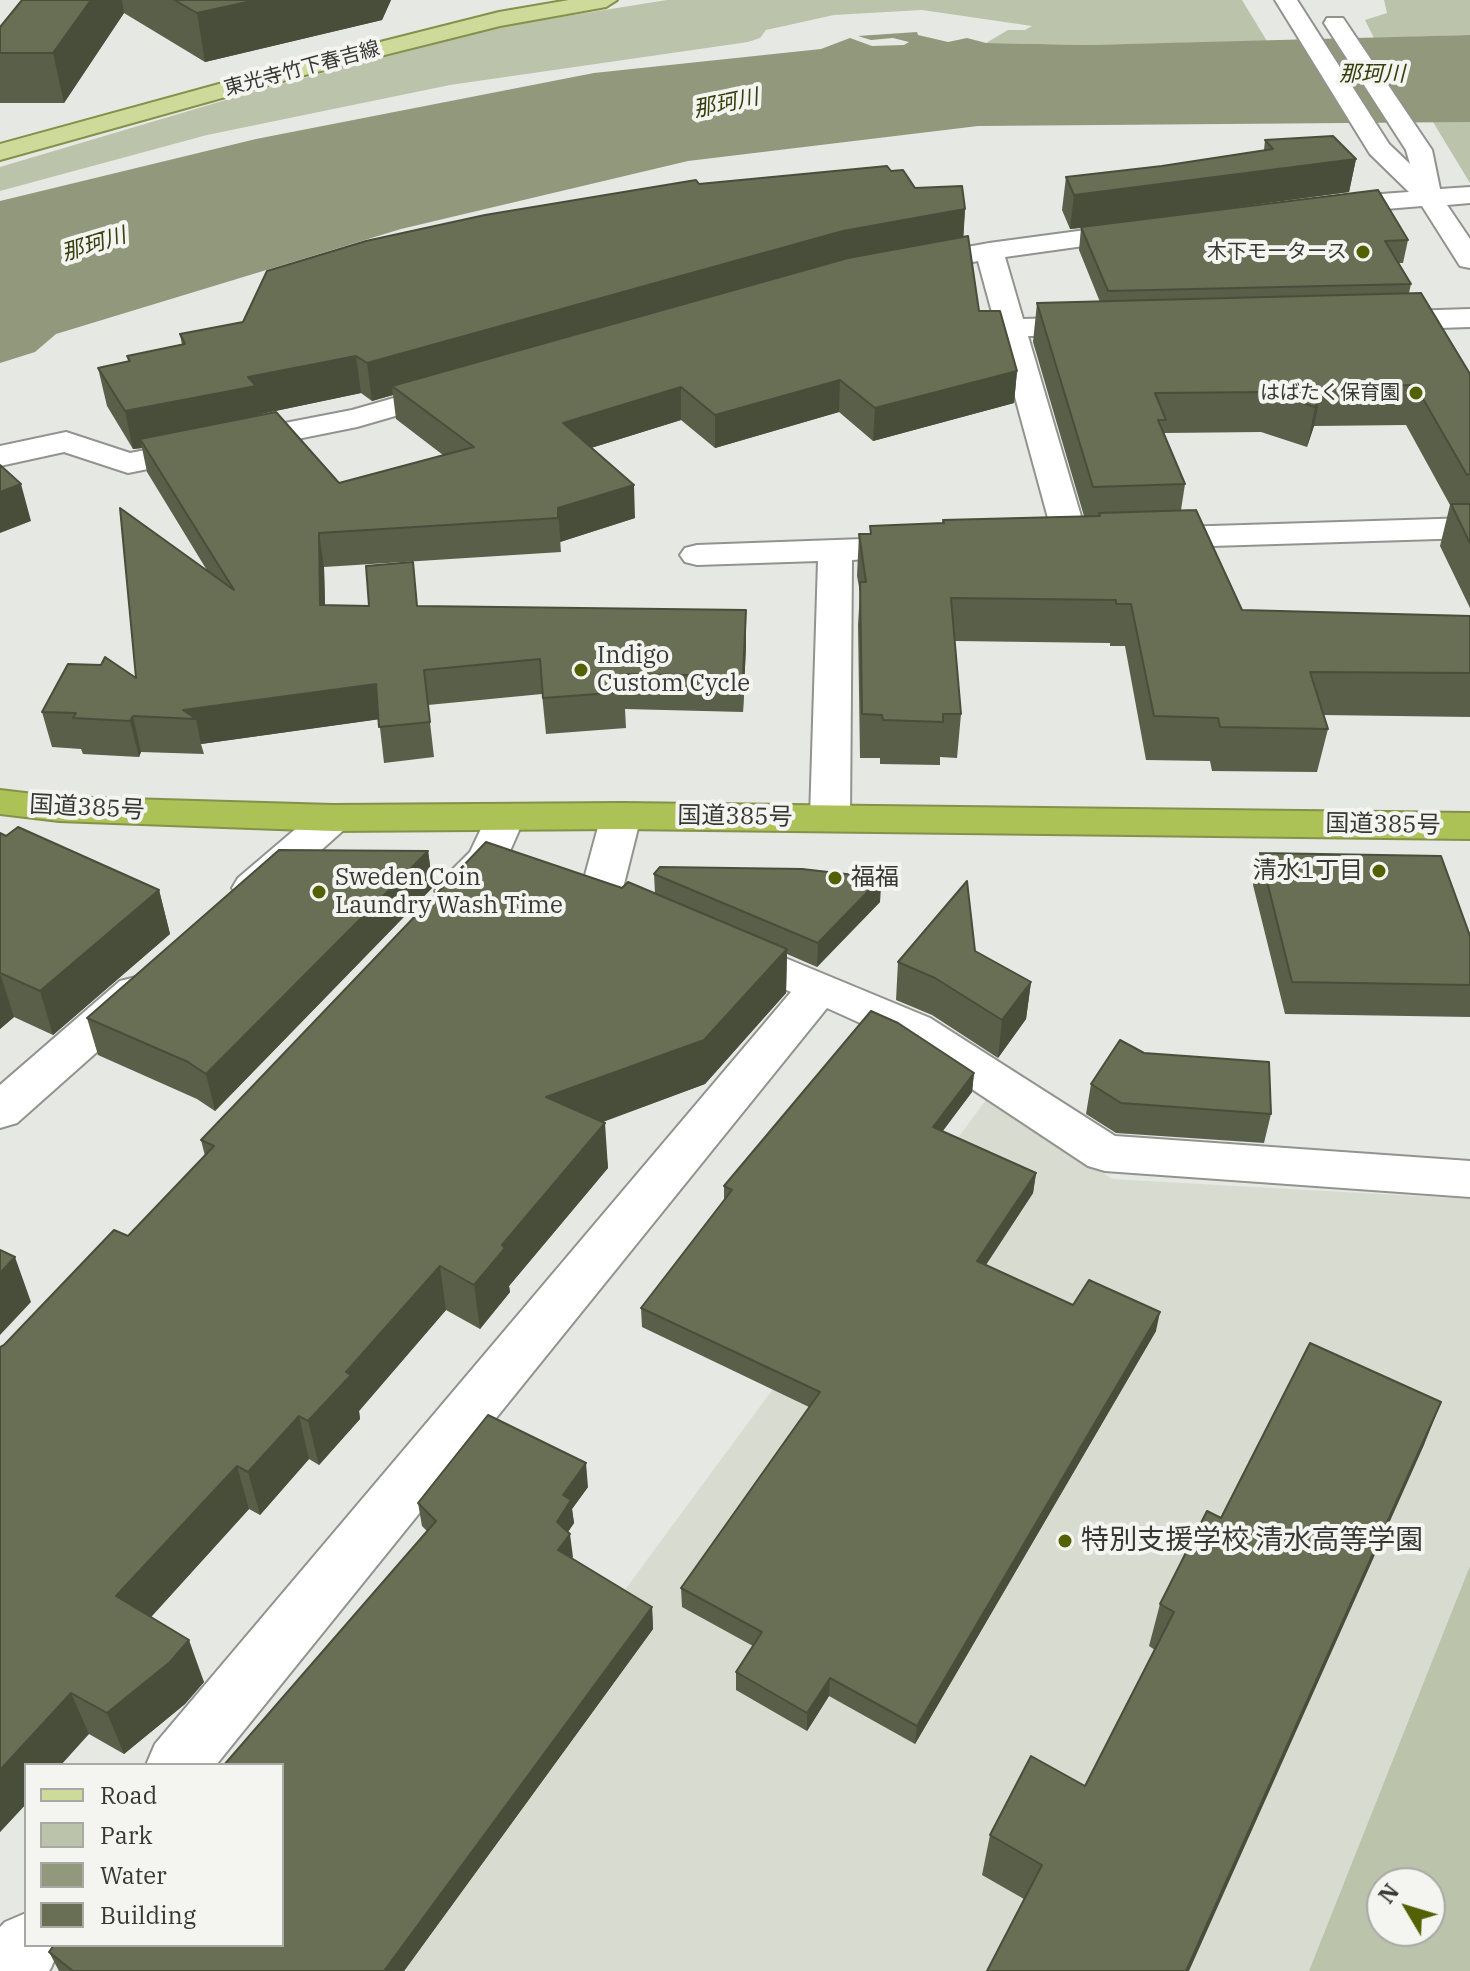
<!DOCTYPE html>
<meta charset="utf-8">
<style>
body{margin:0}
#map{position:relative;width:1470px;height:1971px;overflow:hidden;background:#e6e8e3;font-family:"IBM Plex Serif",serif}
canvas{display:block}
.legend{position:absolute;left:24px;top:1763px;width:260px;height:184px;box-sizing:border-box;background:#f4f5f0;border:2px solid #a8a9a5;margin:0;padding:10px 14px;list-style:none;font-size:24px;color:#373735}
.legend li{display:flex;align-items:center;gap:16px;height:40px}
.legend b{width:40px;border:2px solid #a8a9a5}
.north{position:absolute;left:1366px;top:1867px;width:80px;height:80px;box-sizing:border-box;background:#f4f5f0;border:2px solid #a8a9a5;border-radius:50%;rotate:308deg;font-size:22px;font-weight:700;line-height:32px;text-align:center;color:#373735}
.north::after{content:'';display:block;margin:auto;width:28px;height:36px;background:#536103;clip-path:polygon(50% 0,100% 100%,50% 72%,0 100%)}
</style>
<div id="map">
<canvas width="1470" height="1971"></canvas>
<ul class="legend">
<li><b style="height:10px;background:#cdda9a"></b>Road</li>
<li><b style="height:22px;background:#bcc3ab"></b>Park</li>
<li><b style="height:22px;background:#91987c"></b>Water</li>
<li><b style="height:22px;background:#686f54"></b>Building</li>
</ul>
<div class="north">N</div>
</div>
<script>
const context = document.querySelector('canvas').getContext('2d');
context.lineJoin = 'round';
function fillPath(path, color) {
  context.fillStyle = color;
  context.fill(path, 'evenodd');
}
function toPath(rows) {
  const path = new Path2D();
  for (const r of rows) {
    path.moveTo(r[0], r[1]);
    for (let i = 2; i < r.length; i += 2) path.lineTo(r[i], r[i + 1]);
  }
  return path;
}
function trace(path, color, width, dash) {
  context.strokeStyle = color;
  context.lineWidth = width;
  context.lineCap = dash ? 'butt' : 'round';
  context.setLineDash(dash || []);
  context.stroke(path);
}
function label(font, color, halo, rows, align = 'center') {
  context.font = font + ' "IBM Plex Serif","Noto Sans JP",serif';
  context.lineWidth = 8;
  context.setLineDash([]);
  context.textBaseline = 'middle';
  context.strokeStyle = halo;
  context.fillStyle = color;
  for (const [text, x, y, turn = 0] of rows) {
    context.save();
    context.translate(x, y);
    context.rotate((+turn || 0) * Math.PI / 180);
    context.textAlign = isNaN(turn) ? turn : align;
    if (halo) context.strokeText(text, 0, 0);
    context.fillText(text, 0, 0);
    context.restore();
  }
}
fillPath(toPath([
 [991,1093,1112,1179,1470,1199,1470,1971,344,1971],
 [1382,1883,1430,1883,1430,1931,1382,1931]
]), '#d8dcd0');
fillPath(toPath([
 [667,0,1242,0,1267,41,1088,45,986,43,1008,30,1025,30,1032,26,922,10,834,15,766,30,760,38,748,42,450,85,207,135,0,191,0,167,266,88,504,26],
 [1384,0,1470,0,1470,35,1374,38,1365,20,1387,13],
 [1433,122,1470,122,1470,183],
 [1470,1566,1470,1971,1309,1971],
 [1430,1883,1430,1931,1382,1931,1382,1883]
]), '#bcc3ab');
fillPath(toPath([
 [917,32,918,35,948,42,967,38,986,43,1088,45,1470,35,1470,122,978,126,688,161,401,229,56,334,35,352,0,363,0,201,256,139,594,73,821,49,850,38,872,46,904,45,909,42,893,38,871,40,858,36]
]), '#91987c');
const minor = toPath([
 [1275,0,1297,0,1389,144,1410,164,1406,150,1324,23,1327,18,1343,18,1432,150,1440,189,1470,187,1470,203,1447,205,1470,239,1470,268,1460,266,1422,206,1325,214,1316,212,1312,206,1316,200,1325,198,1409,192,1370,154,1275,0],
 [1138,223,1148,225,1151,231,1148,237,1005,257,1023,319,1096,317,1106,320,1111,326,1106,332,1096,335,1028,336,1088,540,1083,547,1071,550,1059,547,1054,540,978,261,913,273,903,271,899,265,903,259,913,257,989,243,1138,223],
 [1470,309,1470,327,1376,330,1366,327,1362,321,1366,315,1376,312,1470,309],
 [450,382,461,385,465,391,461,397,357,427,128,473,64,452,0,466,0,446,66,432,130,453,352,410,450,382],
 [1470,518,1470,538,1147,548,1135,545,1130,538,1135,531,1147,528,1470,518],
 [919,537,931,540,936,547,931,554,852,560,850,818,844,827,830,831,816,827,810,818,818,561,697,565,685,562,680,555,685,548,697,545,919,537],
 [621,803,635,807,641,816,624,884,661,904,667,914,661,924,646,928,631,924,587,900,581,890,601,816,607,807,621,803],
 [333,805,347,809,353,818,347,827,268,898,253,902,238,898,232,888,238,878,319,809,333,805],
 [504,806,518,810,524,819,503,867,471,901,456,905,441,901,435,891,441,881,470,852,490,810,504,806],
 [732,936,930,1018,1115,1136,1470,1161,1470,1197,1105,1171,1088,1166,898,1040,827,1008,216,1765,146,1765,155,1744,791,992,717,960,710,950,717,940,732,936],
 [136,977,152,981,158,992,152,1003,17,1123,0,1128,0,1085,120,981,136,977],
 [26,1913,26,1945,61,1945,51,1968,49,1971,0,1971,0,1927,5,1922,26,1913]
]);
const major = toPath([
 [569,0,617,0,606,7,500,26,297,77,0,160,0,144,281,67,499,12,569,0]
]);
const highway = toPath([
 [0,790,59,797,333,805,621,803,1470,813,1470,839,621,829,333,831,59,821,0,814,0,790]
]);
trace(minor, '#92938e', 4);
trace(major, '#83914a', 4);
trace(highway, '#83914a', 4);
fillPath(minor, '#fff');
fillPath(major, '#cdda9a');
fillPath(highway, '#acc156');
fillPath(toPath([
 [22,0,391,0,382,20,205,62,124,13,64,103,0,103,0,27],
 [1265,140,1356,159,1349,192,1111,224,1408,240,1403,263,1399,263,1411,284,1409,293,1470,374,1470,608,1440,546,1450,505,1406,425,1314,426,1307,447,1261,432,1164,433,1164,435,1185,484,1181,510,1242,610,1470,616,1470,717,1323,715,1328,729,1317,772,1212,771,1210,761,1146,760,1125,646,1110,646,1110,643,955,641,961,714,957,758,940,757,940,765,880,764,880,758,860,758,858,625,860,592,857,576,859,534,870,534,870,526,942,523,943,520,1084,516,1033,342,1037,303,1100,302,1079,250,1081,228,1070,229,1062,210,1066,177,1162,166,1264,150],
 [891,171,915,188,965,209,963,237,979,311,1017,371,1014,403,873,441,839,412,715,448,681,420,591,448,635,518,560,542,561,552,324,567,325,605,418,606,746,645,743,712,625,709,626,728,546,734,542,694,428,705,434,757,384,763,379,719,201,744,204,754,141,752,139,757,83,754,81,749,52,747,42,712,136,678,208,572,147,472,142,448,133,449,107,406,98,368,128,361,127,356,182,345,180,334,243,322,699,184],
 [361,393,372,401,393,395,396,419,443,455,339,483,261,415,261,414],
 [0,833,159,890,170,934,53,1035,14,1017,0,1029],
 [428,851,433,887,215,1111,197,1099,98,1055,87,1018],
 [1260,853,1470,936,1470,1017,1285,1014,1253,885],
 [654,874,881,878,880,902,817,967,787,954,786,993,705,1084,603,1122,608,1168,509,1286,510,1292,480,1329,446,1310,359,1411,360,1419,319,1465,309,1459,260,1515,249,1509,151,1617,204,1682,185,1704,124,1754,89,1734,26,1765,26,1804,0,1832,0,1347,4,1345,128,1236,205,1156,201,1140,622,888,655,894],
 [975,951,1031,982,1026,1019,998,1058,932,1015,896,1000,898,962],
 [1144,1053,1271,1114,1264,1143,1116,1133,1086,1114,1091,1084],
 [974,1073,972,1092,942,1131,1036,1173,1033,1193,986,1265,1073,1305,1156,1331,915,1744,829,1696,807,1731,736,1690,736,1672,753,1646,682,1607,681,1588,809,1407,642,1327,641,1308,724,1202,724,1186],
 [1424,1445,1024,1899,982,1875,990,1835,1085,1786,1155,1650,1149,1646,1160,1604,1221,1518],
 [588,1487,572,1509,574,1523,568,1532,572,1558,652,1607,653,1629,404,1971,59,1971,49,1952,282,1945,427,1531,422,1526,418,1503]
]), '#595f48');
fillPath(toPath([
 [91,0,122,0,124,13,64,103,53,53],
 [256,0,391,0,382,20,205,62,197,13],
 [1356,159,1349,192,1070,229,1074,195],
 [965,209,963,245,392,386,393,395,372,401,367,363,843,231],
 [356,356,361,393,261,414,263,424,140,439,142,448,133,449,125,411,248,377],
 [1017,371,1014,403,873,441,875,408],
 [840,380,839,412,715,448,715,415],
 [681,387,681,420,565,456,563,423],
 [1322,387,1314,426,1307,447,1315,407],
 [21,484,31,521,0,533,0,492],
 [634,485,635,518,560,542,561,552,558,508],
 [319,533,324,567,326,640,320,605],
 [746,610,746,645,743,712,743,676],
 [376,684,381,719,201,744,196,719,183,710],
 [133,716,141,752,139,757,130,721],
 [428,851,433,887,215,1111,206,1074],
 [881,878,880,902,817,967,818,943],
 [159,890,170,934,53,1035,40,991],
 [787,949,786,993,705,1084,550,1141,546,1097],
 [0,973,14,1017,0,1029],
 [1031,982,1026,1019,998,1058,1002,1020],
 [974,1073,972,1092,931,1147,933,1127],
 [605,1123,608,1168,509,1286,510,1292,480,1329,474,1285,502,1245],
 [1036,1173,1033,1193,975,1281,977,1261],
 [15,1257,31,1302,0,1335,0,1273],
 [440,1266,446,1310,359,1411,360,1419,319,1465,308,1421,346,1372],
 [1160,1312,1156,1331,915,1744,917,1726],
 [1441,1402,1424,1445,1189,1971,1186,1971],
 [299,1416,309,1459,260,1515,248,1472],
 [586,1463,588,1487,572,1509,574,1523,559,1545,557,1522,563,1495],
 [237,1466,249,1509,132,1638,116,1596],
 [570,1534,573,1557,561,1573,558,1550],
 [652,1607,653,1629,404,1971,384,1971],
 [189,1640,204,1682,185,1704,124,1754,107,1713],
 [830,1678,829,1696,807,1731,807,1713],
 [71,1693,89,1734,61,1765,26,1765,26,1804,0,1832,0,1770]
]), '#494e3b');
const building = toPath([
 [22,0,91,0,53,53,0,53,0,27,22,0],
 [174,0,256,0,197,13,174,0],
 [1333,136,1356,159,1074,195,1066,177,1162,166,1273,149,1265,140,1333,136],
 [887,166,891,171,903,170,915,188,962,186,965,209,843,231,367,363,356,356,248,377,256,386,125,411,98,368,130,361,127,356,185,344,180,334,243,322,267,271,366,241,485,215,696,180,699,184,887,166],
 [1378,190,1408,240,1385,241,1411,284,1108,291,1081,227,1378,190],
 [968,236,979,311,1000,311,1017,371,875,408,840,380,715,415,681,387,563,423,634,485,558,508,558,518,319,533,320,605,369,606,366,566,413,562,417,606,746,610,743,676,623,674,625,692,543,698,540,659,424,670,430,722,379,727,376,684,183,710,196,719,133,716,130,721,73,718,76,713,42,712,68,664,101,665,105,657,136,678,120,508,234,590,140,439,276,412,339,483,474,447,392,386,848,258,968,236],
 [1421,293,1470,374,1470,474,1467,475,1415,385,1322,387,1315,407,1268,392,1155,393,1166,420,1158,420,1185,484,1093,487,1037,303,1421,293],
 [0,465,21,484,0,492,0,465],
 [1451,504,1470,504,1470,543,1451,504],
 [1196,510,1242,610,1470,616,1470,673,1310,672,1328,729,1220,727,1218,718,1154,716,1131,604,1116,604,1116,600,951,598,961,714,943,714,943,722,883,720,882,715,862,714,860,582,866,582,859,534,871,534,870,526,944,523,943,520,1100,516,1099,513,1196,510],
 [18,827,159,890,40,991,0,973,0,833,6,836,18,827],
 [486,842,622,888,628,882,787,949,704,1040,546,1097,605,1123,502,1245,505,1248,474,1285,440,1266,346,1372,351,1375,308,1421,299,1416,248,1472,237,1466,116,1596,189,1640,170,1662,107,1713,71,1693,0,1770,0,1347,4,1345,114,1230,128,1236,214,1146,201,1140,486,842],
 [279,850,428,851,206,1074,188,1062,87,1018,279,850],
 [1260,853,1441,856,1470,936,1470,985,1292,982,1260,853],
 [660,867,802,869,881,878,818,943,654,874,660,867],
 [967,881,975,951,1031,982,1002,1020,935,978,898,962,967,881],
 [871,1011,898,1023,974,1073,933,1127,1036,1173,977,1261,1073,1305,1089,1280,1160,1312,917,1726,830,1678,807,1713,736,1672,762,1632,681,1588,820,1392,641,1308,732,1190,724,1186,871,1011],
 [1120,1040,1144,1053,1269,1062,1271,1114,1121,1103,1091,1084,1120,1040],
 [0,1250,15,1257,0,1273,0,1250],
 [1310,1343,1441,1402,1186,1971,987,1971,1042,1865,990,1835,1031,1756,1085,1786,1174,1612,1160,1604,1207,1511,1221,1518,1310,1343],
 [488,1415,586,1463,563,1495,571,1500,557,1522,570,1534,558,1550,652,1607,384,1971,73,1971,49,1952,54,1945,282,1945,282,1765,224,1765,436,1521,418,1503,488,1415]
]);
fillPath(building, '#686f54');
trace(building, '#494e3b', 2);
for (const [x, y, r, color] of [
 [1363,252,8,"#536103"],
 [1416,393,8,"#536103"],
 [581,670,8,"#536103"],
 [1379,871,8,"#536103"],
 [835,878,8,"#536103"],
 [319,892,8,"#536103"],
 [1065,1541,8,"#536103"]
]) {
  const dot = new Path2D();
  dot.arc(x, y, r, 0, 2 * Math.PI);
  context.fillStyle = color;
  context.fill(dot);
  trace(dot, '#f4f5f0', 3);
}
label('20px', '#373735', '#f4f5f0', [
 ["東光寺竹下春吉線",302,69,-15]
]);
label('20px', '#373735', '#f4f5f0', [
 ["木下モータース",1347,252],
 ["はばたく保育園",1400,393]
], 'right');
label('italic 22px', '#363f0d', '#f4f5f0', [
 ["那珂川",1372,75],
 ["那珂川",726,104,-12],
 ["那珂川",94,245,-17]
]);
label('24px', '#373735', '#f4f5f0', [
 ["Indigo",597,656],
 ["Custom Cycle",597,684],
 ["清水1丁目",1363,871,"right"],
 ["Sweden Coin",335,878],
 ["Laundry Wash Time",335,906],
 ["福福",851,878]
], 'left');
label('24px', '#373735', '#f4f5f0', [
 ["国道385号",87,808,3],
 ["国道385号",735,817,1],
 ["国道385号",1383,825,1]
]);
label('28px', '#373735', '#f4f5f0', [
 ["特別支援学校 清水高等学園",1081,1541]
], 'left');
</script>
